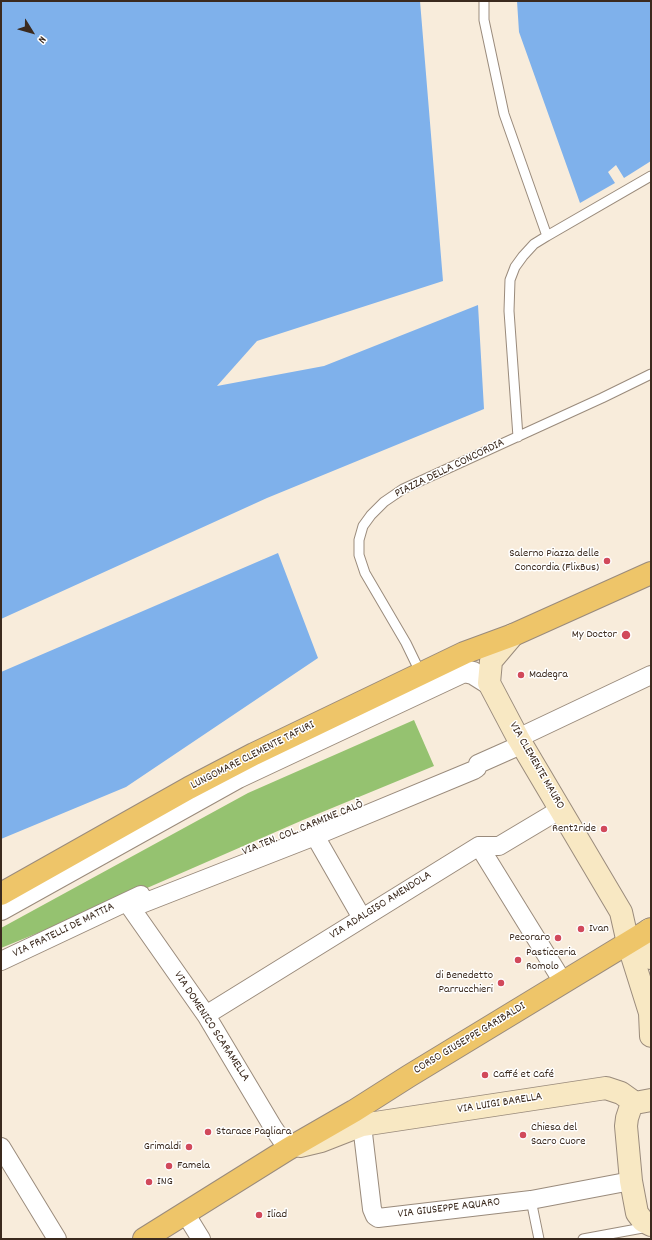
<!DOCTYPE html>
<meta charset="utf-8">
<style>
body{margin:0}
#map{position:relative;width:652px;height:1240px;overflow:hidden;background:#f8ecdb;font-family:Dekko,sans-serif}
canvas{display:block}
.frame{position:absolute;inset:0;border:2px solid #3b2a1e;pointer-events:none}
.north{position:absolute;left:12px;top:12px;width:40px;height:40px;-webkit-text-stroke:3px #fff;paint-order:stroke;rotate:127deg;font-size:11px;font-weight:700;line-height:16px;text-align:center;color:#3b2a1e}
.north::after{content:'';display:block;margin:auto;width:14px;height:18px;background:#3b2a1e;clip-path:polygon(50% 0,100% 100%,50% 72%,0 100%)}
</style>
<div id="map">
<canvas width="652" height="1240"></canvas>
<div class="frame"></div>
<div class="north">N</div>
</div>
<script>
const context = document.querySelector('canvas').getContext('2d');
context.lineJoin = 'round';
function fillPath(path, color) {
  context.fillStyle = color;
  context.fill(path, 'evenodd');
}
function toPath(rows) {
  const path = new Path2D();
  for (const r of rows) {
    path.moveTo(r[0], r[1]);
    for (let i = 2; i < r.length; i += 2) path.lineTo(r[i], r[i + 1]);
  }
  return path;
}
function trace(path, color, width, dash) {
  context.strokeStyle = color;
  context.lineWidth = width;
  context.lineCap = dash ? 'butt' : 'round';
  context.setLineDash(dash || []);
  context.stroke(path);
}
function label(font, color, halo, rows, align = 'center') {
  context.font = font + ' Dekko,sans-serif';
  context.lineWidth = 3;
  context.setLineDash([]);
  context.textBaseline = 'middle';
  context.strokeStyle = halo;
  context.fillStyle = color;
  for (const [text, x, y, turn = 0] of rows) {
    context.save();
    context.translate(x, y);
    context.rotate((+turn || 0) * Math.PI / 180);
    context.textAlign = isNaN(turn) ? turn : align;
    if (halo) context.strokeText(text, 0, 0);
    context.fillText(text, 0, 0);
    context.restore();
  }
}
fillPath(toPath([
 [414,720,434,766,303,820,131,895,1,948,1,928,248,793]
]), '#95c270');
fillPath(toPath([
 [1,1,420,1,443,281,257,341,217,386,324,366,478,305,484,409,267,498,1,619],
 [517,1,651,1,651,161,624,178,616,165,608,172,615,183,580,203,519,32],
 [278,553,318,658,126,787,1,839,1,672]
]), '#7fb1eb');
const service = toPath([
 [484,1,484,20,504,114,547,236,651,176],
 [518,437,509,311,510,280,515,267,523,256,534,244,547,236],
 [421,674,406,643,365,573,359,555,359,540,363,526,371,515,384,502,403,489,602,398,651,374],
 [531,1200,539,1239],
 [583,1239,648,1227]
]);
const minor = toPath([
 [518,738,651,675],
 [315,836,362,918],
 [479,846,563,982],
 [1,961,141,895],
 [206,1015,479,846,499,846,561,809],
 [355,1113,362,1125,372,1209,375,1216,378,1218,531,1200,631,1181],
 [1,1147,57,1239],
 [288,1149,274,1129,206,1015,131,908,315,836,474,770,477,768,478,764,523,744],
 [185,1213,201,1239]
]);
const tertiary = toPath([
 [1,909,238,777,464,671,473,673,489,683]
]);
const secondary = toPath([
 [513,635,491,661,489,683,518,738,621,912,628,943,650,1013,651,1036],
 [649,930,647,946,651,958],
 [651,1100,635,1103,631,1106,627,1118,626,1126,631,1181,637,1213,643,1221,651,1225],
 [300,1146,321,1141,362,1125,606,1088,621,1093,635,1103]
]);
const primary = toPath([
 [1,894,189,788,254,754,464,653,513,635,651,573],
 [144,1239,288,1149,354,1111,409,1076,651,929]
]);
trace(service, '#9a8b7c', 11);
trace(minor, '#9a8b7c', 20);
trace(tertiary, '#9a8b7c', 24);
trace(secondary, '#9a8b7c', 24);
trace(primary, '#9a8b7c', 24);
trace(service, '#fff', 9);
trace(minor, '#fff', 18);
trace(tertiary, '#fff', 22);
trace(secondary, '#f8e8c3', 22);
trace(primary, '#eec569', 22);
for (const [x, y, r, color] of [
 [607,561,4,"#d1495b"],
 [626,635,5,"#d1495b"],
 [521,675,4,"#d1495b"],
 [604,829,4,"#d1495b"],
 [581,929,4,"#d1495b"],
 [558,938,4,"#d1495b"],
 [518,960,4,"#d1495b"],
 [501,983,4,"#d1495b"],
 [485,1075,4,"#d1495b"],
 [208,1132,4,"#d1495b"],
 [523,1135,4,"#d1495b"],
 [189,1147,4,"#d1495b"],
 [169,1166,4,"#d1495b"],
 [149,1182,4,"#d1495b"],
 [259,1215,4,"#d1495b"]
]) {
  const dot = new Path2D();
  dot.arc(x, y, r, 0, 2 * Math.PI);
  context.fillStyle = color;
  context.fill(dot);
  trace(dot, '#fff', 1.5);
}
label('12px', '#3b2a1e', '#fff', [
 ["PIAZZA DELLA CONCORDIA",450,469,-26],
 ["LUNGOMARE CLEMENTE TAFURI",253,756,-27],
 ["VIA CLEMENTE MAURO",536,766,60],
 ["VIA TEN. COL. CARMINE CALÒ",303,829,-22],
 ["VIA ADALGISO AMENDOLA",381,906,-32],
 ["VIA FRATELLI DE MATTIA",64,931,-26],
 ["VIA DOMENICO SCARAMELLA",211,1027,57],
 ["CORSO GIUSEPPE GARIBALDI",470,1039,-31],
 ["VIA LUIGI BARELLA",500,1104,-9],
 ["VIA GIUSEPPE AQUARO",449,1209,-7]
]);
label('12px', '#3b2a1e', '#fff', [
 ["Salerno Piazza delle",599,554,"right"],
 ["Concordia (FlixBus)",599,568,"right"],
 ["My Doctor",617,635,"right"],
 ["Madegra",529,675],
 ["Rent2ride",596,829,"right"],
 ["Ivan",589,929],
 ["Pecoraro",550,938,"right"],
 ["Pasticceria",526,953],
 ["Romolo",526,967],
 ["di Benedetto",493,976,"right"],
 ["Parrucchieri",493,990,"right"],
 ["Caffé et Café",493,1075],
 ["Chiesa del",531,1128],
 ["Sacro Cuore",531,1142],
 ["Starace Pagliara",216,1132],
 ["Grimaldi",181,1147,"right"],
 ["Famela",177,1166],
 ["ING",157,1182],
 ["Iliad",267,1215]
], 'left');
</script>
